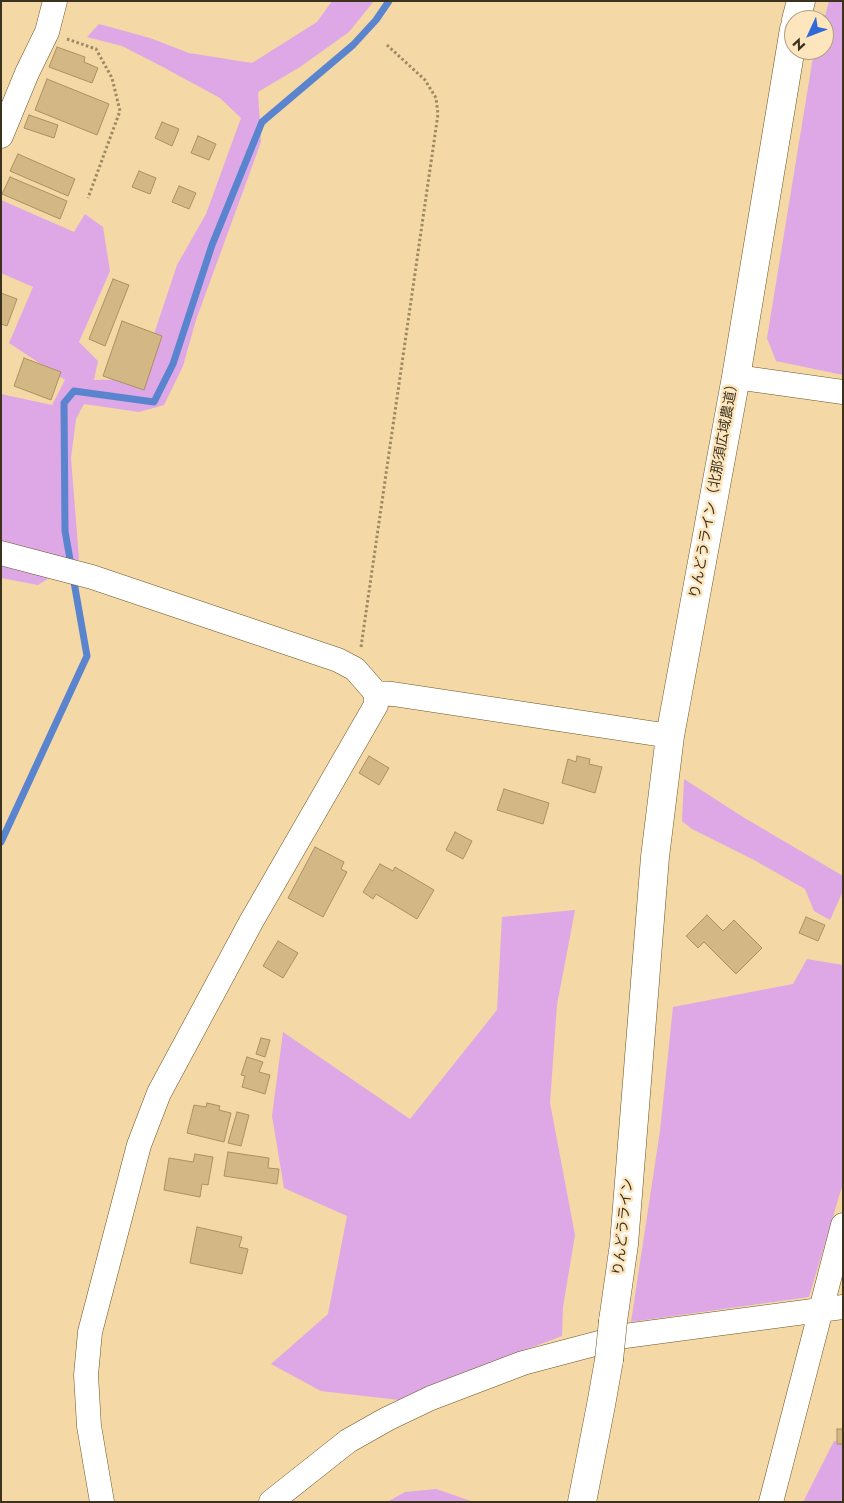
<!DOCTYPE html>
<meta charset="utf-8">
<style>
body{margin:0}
#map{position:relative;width:844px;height:1503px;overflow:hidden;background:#f4d8a6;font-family:Jost,sans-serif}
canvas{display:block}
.frame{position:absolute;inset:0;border:2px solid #3c311d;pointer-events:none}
.north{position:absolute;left:784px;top:10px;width:50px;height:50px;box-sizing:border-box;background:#fde6be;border:1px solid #b09e7e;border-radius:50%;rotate:227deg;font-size:14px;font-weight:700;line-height:20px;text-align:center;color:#3c311d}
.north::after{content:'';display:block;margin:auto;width:18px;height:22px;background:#306ad8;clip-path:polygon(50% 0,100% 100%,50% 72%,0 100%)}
</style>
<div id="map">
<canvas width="844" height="1503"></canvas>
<div class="frame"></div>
<div class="north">N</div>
</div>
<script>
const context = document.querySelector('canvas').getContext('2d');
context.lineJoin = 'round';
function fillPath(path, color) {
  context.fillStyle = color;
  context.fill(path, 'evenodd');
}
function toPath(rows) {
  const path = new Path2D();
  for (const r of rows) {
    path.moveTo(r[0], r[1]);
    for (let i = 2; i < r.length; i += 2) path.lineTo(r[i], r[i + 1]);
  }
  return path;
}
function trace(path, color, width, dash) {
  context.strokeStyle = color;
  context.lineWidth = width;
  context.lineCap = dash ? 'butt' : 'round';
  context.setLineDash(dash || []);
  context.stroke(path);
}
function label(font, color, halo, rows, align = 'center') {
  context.font = font + ' Jost,"Noto Sans JP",sans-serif';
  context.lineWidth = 5;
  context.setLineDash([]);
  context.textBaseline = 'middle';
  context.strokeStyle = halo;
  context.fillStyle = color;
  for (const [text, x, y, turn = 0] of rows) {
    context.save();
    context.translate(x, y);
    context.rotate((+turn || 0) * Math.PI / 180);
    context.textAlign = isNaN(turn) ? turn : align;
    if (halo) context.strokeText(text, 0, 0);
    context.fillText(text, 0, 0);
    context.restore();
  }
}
fillPath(toPath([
 [332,1,374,1,349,32,300,67,258,92,261,142,196,320,183,366,164,405,139,412,84,404,76,419,71,458,79,559,38,585,1,578,1,394,52,405,65,380,9,343,33,287,1,273,1,200,74,232,85,214,103,227,110,271,79,342,98,361,94,380,139,379,177,265,206,214,241,118,220,98,161,66,122,46,87,37,99,24,150,38,189,53,252,63,317,22],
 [829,1,843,1,843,375,776,361,767,338,812,63,815,50,824,50,824,20],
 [684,779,743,817,843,876,843,891,830,920,814,911,805,889,754,860,692,829,682,821],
 [575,910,557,1005,550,1103,575,1235,563,1307,562,1336,506,1357,399,1400,321,1391,271,1364,328,1314,347,1216,284,1188,272,1116,283,1032,410,1119,497,1010,502,917],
 [807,959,843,965,843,1183,809,1297,631,1322,660,1131,673,1007,793,984],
 [834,1441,843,1442,843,1502,803,1502],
 [436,1489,474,1502,387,1502,405,1492]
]), '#dda8e5');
trace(toPath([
 [1,842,87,656,65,531,64,403,74,391,154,402,173,364,212,245,262,122,353,45,376,20,389,1]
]), '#5b84ce', 7);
const building = toPath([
 [57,47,85,57,84,62,98,68,92,83,49,67,57,47],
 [47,79,109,104,97,135,35,110,47,79],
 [29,115,58,125,54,138,24,128,29,115],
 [162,122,179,129,172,146,155,138,162,122],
 [198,136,216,144,209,160,191,153,198,136],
 [18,154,75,179,68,196,10,171,18,154],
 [139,171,156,178,150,194,132,187,139,171],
 [10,177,67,201,60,219,2,194,10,177],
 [179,186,196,193,189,209,172,202,179,186],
 [113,279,129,285,105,346,89,339,113,279],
 [1,293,17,299,7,326,1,324,1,293],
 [122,321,162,336,144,390,103,376,122,321],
 [24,358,61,372,51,400,14,386,24,358],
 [369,756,389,768,379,785,359,773,369,756],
 [577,756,590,759,589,764,602,767,595,793,562,783,568,759,576,762,577,756],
 [504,789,549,803,543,824,497,810,504,789],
 [455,832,472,841,463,859,446,850,455,832],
 [315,847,344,862,341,869,347,872,323,917,288,898,315,847],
 [380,864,393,871,395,867,434,890,417,919,376,894,373,899,363,892,380,864],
 [707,915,723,931,734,920,762,948,736,974,704,942,698,948,686,936,707,915],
 [806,917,825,925,818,941,799,933,806,917],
 [278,941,298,953,283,978,263,966,278,941],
 [261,1038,270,1040,265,1057,256,1054,261,1038],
 [247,1057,263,1062,259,1072,270,1075,265,1094,242,1087,245,1076,241,1075,247,1057],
 [207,1103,220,1106,219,1110,231,1113,224,1142,187,1133,194,1105,206,1107,207,1103],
 [237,1112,249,1115,241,1146,228,1143,237,1112],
 [228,1152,269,1158,268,1168,279,1169,277,1184,224,1176,228,1152],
 [195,1154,213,1157,208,1185,202,1184,200,1197,164,1190,169,1158,193,1162,195,1154],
 [197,1227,242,1237,239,1247,248,1249,242,1274,190,1263,197,1227],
 [837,1429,843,1429,843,1444,837,1444,837,1429]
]);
fillPath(building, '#d3b886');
trace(building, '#ab9161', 1);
const street = toPath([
 [1,136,27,73,47,32,55,1],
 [736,377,843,392],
 [1,553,92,577,338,660,355,669,376,693,376,705,251,922,159,1093,139,1145,90,1332,86,1375,89,1426,102,1502],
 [376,693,393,694,670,736],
 [271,1502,348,1441,387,1419,431,1398,523,1363,625,1336,843,1307],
 [771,1502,843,1225]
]);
const secondary = toPath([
 [796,20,801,1],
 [613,1321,624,1244,655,857,670,736,736,377,794,29],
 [582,1502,601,1405,609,1360]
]);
trace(street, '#6d5425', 25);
trace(secondary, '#6d5425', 29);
trace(toPath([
 [67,39,96,49,112,78,120,111,88,198],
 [361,647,438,114,436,98,425,80,387,45]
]), '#9d8966', 3, [2.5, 2.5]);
trace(street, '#fff', 24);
trace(secondary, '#fff', 28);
const secondaryBridge = toPath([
 [609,1360,613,1321]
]);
trace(secondaryBridge, '#6d5425', 29, []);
trace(secondaryBridge, '#fff', 28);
label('14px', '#3c311d', '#fde6be', [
 ["りんどうライン（北那須広域農道）",715,488,-80],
 ["りんどうライン",624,1227,-84]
]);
</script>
